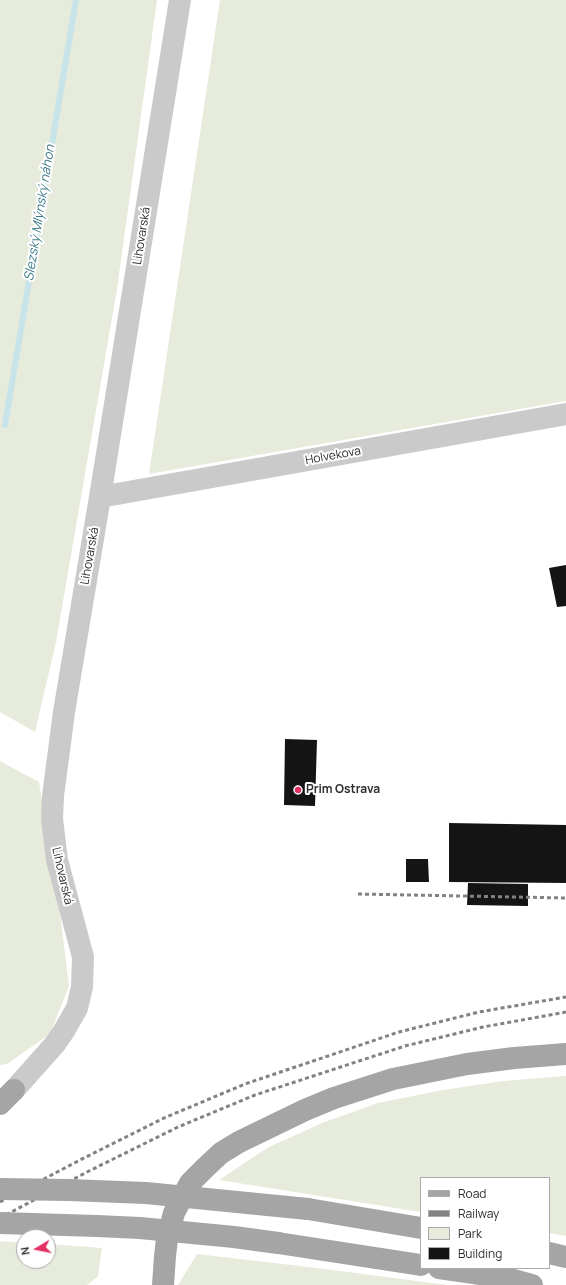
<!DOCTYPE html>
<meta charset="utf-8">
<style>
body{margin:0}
#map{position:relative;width:566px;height:1285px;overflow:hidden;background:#fff;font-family:Manrope,sans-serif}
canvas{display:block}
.legend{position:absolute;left:420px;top:1177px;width:130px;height:92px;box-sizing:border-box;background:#fff;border:1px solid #ababab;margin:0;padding:5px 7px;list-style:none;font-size:12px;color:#2d2d2d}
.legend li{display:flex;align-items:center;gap:8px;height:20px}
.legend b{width:20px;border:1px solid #ababab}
.north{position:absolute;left:16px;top:1229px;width:40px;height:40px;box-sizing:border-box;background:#fff;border:1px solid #ababab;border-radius:50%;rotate:260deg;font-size:11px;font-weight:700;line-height:16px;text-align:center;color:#2d2d2d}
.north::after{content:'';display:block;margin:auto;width:14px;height:18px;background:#e33064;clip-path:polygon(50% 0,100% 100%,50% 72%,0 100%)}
</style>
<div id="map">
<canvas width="566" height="1285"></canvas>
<ul class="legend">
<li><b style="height:5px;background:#a5a5a5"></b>Road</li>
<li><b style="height:5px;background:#828282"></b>Railway</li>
<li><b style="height:11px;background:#e7ebdb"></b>Park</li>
<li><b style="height:11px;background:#141414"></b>Building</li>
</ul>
<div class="north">N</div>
</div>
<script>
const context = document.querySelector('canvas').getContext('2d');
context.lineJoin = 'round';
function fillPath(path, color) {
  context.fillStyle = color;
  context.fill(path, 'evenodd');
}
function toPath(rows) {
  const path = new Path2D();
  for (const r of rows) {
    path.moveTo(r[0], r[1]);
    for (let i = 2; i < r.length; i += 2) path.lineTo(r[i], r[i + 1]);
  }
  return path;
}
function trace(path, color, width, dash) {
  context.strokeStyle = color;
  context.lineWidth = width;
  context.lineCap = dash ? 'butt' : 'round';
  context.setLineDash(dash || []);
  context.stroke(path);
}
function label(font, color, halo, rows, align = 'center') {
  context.font = font + ' Manrope,sans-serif';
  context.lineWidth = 4;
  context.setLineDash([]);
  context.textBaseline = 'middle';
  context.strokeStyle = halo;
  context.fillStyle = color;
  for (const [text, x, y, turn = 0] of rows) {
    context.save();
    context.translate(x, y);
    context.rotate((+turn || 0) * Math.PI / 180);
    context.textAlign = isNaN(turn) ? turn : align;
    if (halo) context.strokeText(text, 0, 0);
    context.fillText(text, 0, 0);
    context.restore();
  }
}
fillPath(toPath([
 [0,0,157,0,117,289,56,642,35,732,0,712],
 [220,0,566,0,566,401,149,474],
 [0,761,39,782,57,889,69,986,50,1034,7,1064,0,1065],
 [566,1076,566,1236,549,1233,549,1178,421,1178,421,1212,219,1180,267,1148,322,1123,378,1103,443,1090,503,1081],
 [0,1241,24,1243,24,1261,48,1261,48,1244,102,1248,98,1276,87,1285,0,1285],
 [197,1254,317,1268,447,1285,178,1285]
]), '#e7ebdb');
trace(toPath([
 [5,425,76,0]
]), '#c7e4eb', 6);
fillPath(toPath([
 [566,565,566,606,557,607,549,568],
 [285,739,317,740,315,806,284,805],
 [449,823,566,825,566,883,449,882],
 [406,859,428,859,429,882,406,882],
 [468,883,528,884,528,906,467,905]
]), '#141414');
trace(toPath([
 [100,497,566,414],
 [14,1090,55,1044,64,1031,77,1008,82,987,83,957,57,860,52,819,53,796,64,712,100,497,180,0]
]), '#cacaca', 22);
trace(toPath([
 [0,1104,14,1090],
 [308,1209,421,1228],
 [278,1243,421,1265],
 [549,1253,566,1257],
 [439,1268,507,1278,532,1285],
 [163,1285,165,1256,167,1239,174,1213,185,1192,190,1183,206,1167,221,1153,239,1142,305,1110,334,1098,393,1079,467,1064,514,1058,566,1054]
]), '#a5a5a5', 22);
trace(toPath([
 [358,894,566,898],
 [0,1202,80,1160,164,1118,245,1084,399,1032,479,1012,566,997],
 [0,1218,89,1171,178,1127,255,1095,405,1046,483,1027,566,1012]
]), '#828282', 3, [4, 3]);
trace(toPath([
 [0,1189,69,1190,146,1193,308,1209],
 [0,1223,97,1226,140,1228,234,1237,278,1243]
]), '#a5a5a5', 22);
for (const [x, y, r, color] of [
 [298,790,4,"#e33064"]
]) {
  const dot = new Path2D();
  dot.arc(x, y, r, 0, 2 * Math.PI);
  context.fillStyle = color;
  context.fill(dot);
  trace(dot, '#fff', 1.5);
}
label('12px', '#2d2d2d', '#fff', [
 ["Lihovarská",142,236,-81],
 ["Holvekova",333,456,-10],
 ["Lihovarská",90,556,-80],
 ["Lihovarská",62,876,77]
]);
label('bold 12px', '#2d2d2d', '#fff', [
 ["Prim Ostrava",306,790]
], 'left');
label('italic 13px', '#3a7a88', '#fff', [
 ["Slezský Mlýnský náhon",40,213,-81]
]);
</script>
